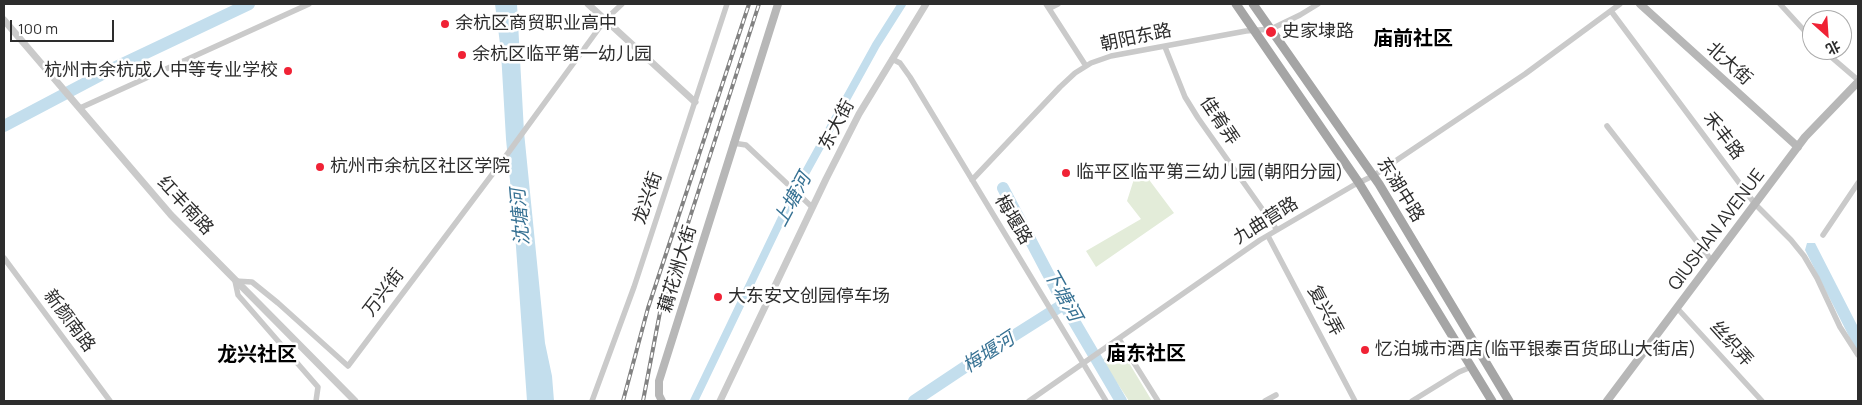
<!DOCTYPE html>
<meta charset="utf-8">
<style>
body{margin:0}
#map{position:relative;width:1862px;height:405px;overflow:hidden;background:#fff;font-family:Manrope,"Noto Sans SC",sans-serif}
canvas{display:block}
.frame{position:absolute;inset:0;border:5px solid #2d2d2d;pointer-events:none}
.north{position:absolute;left:1802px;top:10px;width:50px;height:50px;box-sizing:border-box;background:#fff;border:1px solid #ababab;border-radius:50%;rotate:154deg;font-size:14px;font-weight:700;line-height:20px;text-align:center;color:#2d2d2d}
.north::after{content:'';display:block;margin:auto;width:18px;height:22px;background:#f02235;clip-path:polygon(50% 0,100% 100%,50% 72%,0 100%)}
.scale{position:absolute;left:10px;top:20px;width:104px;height:22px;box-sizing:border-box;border:2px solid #2d2d2d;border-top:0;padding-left:6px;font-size:15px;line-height:18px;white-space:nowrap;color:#2d2d2d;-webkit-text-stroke:4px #fff;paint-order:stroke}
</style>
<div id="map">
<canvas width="1862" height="405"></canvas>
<div class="frame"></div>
<div class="north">北</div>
<div class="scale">100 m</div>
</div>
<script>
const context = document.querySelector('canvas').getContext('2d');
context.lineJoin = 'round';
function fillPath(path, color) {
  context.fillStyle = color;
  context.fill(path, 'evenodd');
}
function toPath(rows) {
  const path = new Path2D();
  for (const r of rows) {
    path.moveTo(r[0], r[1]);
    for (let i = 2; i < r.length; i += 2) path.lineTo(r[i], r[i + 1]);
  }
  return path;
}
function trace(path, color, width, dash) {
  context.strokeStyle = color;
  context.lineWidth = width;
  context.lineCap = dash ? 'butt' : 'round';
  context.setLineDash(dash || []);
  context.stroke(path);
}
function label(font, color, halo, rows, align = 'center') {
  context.font = font + ' Manrope,"Noto Sans SC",sans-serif';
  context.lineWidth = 5;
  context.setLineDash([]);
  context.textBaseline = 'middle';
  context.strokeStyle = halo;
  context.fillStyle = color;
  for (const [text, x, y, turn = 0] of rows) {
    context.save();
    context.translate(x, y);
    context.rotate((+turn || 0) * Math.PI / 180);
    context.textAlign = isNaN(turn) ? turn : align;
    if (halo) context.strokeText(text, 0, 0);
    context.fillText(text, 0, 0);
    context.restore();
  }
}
fillPath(toPath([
 [1138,165,1174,213,1096,267,1086,251,1141,219,1127,201,1134,179,1135,167],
 [1120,348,1152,401,1129,401,1102,360]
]), '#e3ecd9');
fillPath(toPath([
 [495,4,517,4,524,132,545,343,552,376,554,401,527,401,515,233,506,139,501,52],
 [1807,243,1815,243,1858,327,1858,354,1805,250]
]), '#c3deed');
trace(toPath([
 [694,401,791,199,876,45,902,4]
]), '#c3deed', 8);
trace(toPath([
 [4,126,114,68,249,4],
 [1003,188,1064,304,1121,401],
 [914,401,977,359,1064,304]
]), '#c3deed', 12);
trace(toPath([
 [1046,4,1086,66],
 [1780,4,1812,39],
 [1050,8,1058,4],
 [1611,11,1755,204,1791,240,1804,256,1817,278,1840,327,1858,355],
 [1165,47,1185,97,1198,118,1277,230],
 [1823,50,1858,80],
 [892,59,900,63,910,77,1106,401],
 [80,108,309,4],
 [1607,126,1712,261],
 [733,143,746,145,812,207],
 [972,180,1060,87,1075,73,1091,63,1111,56,1246,31,1271,29,1300,15,1318,4],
 [1823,235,1858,183],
 [1268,236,1355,401],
 [4,258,110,401],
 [1677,308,1762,401],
 [1119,339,1158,401],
 [316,401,318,387,238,295,235,281,252,282,278,303,348,366,500,164,605,20,622,4],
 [592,401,634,287,727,4],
 [1029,401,1260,240,1354,185,1373,176,1525,74,1620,4],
 [1265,401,1276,395],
 [1412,401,1459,372,1471,367]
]), '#cacaca', 5.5);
trace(toPath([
 [588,4,695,102],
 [4,20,171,215,355,401],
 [720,401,826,179,859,114,926,4]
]), '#cacaca', 7);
trace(toPath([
 [1640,4,1798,147],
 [662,401,659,395,659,381,778,4],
 [1607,401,1805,137,1858,82]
]), '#b7b7b7', 8);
trace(toPath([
 [1236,4,1359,183,1492,401],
 [1253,4,1379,184,1509,401]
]), '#a5a5a5', 9);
const rail = toPath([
 [623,401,648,308,749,4],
 [643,401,661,307,759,4]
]);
trace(rail, '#828282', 4);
trace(rail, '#fff', 2, [5.5]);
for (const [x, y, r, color] of [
 [445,24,5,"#f02235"],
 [1271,32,6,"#f02235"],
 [462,55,5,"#f02235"],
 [288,71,5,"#f02235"],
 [320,167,5,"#f02235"],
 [1066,173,5,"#f02235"],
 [718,297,5,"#f02235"],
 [1365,350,5,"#f02235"]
]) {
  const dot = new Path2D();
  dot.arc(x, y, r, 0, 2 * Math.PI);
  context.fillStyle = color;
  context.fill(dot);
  trace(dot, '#fff', 2);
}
label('18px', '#2d2d2d', '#fff', [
 ["余杭区商贸职业高中",455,24],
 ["史家埭路",1282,32],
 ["余杭区临平第一幼儿园",472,55],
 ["杭州市余杭成人中等专业学校",278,71,"right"],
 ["杭州市余杭区社区学院",330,167],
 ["临平区临平第三幼儿园(朝阳分园)",1076,173],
 ["大东安文创园停车场",728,297],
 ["忆泊城市酒店(临平银泰百货邱山大街店)",1375,350]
], 'left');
label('18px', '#2d2d2d', '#fff', [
 ["朝阳东路",1136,38,-12],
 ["北大街",1729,64,42],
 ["佳肴弄",1219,121,56],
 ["东大街",837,125,-62],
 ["禾丰路",1723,136,53],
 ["东湖中路",1400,190,58],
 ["龙兴街",648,198,-71],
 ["红丰南路",185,206,47],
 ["梅堰路",1013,220,59],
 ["九曲营路",1266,221,-32],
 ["QIUSHAN AVENUE",1717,230,-53],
 ["藕花洲大街",678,269,-73],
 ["万兴街",384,293,-53],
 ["复兴弄",1325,311,62],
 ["新颜南路",69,321,53],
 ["丝织弄",1731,344,48]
]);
label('italic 19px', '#367193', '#fff', [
 ["上塘河",793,200,-62],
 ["沈塘河",521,217,-95],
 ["下塘河",1062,295,61],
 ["梅堰河",989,353,-33]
]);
label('bold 20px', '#000', '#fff', [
 ["庙前社区",1413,39],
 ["庙东社区",1146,354],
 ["龙兴社区",257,355]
]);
</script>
